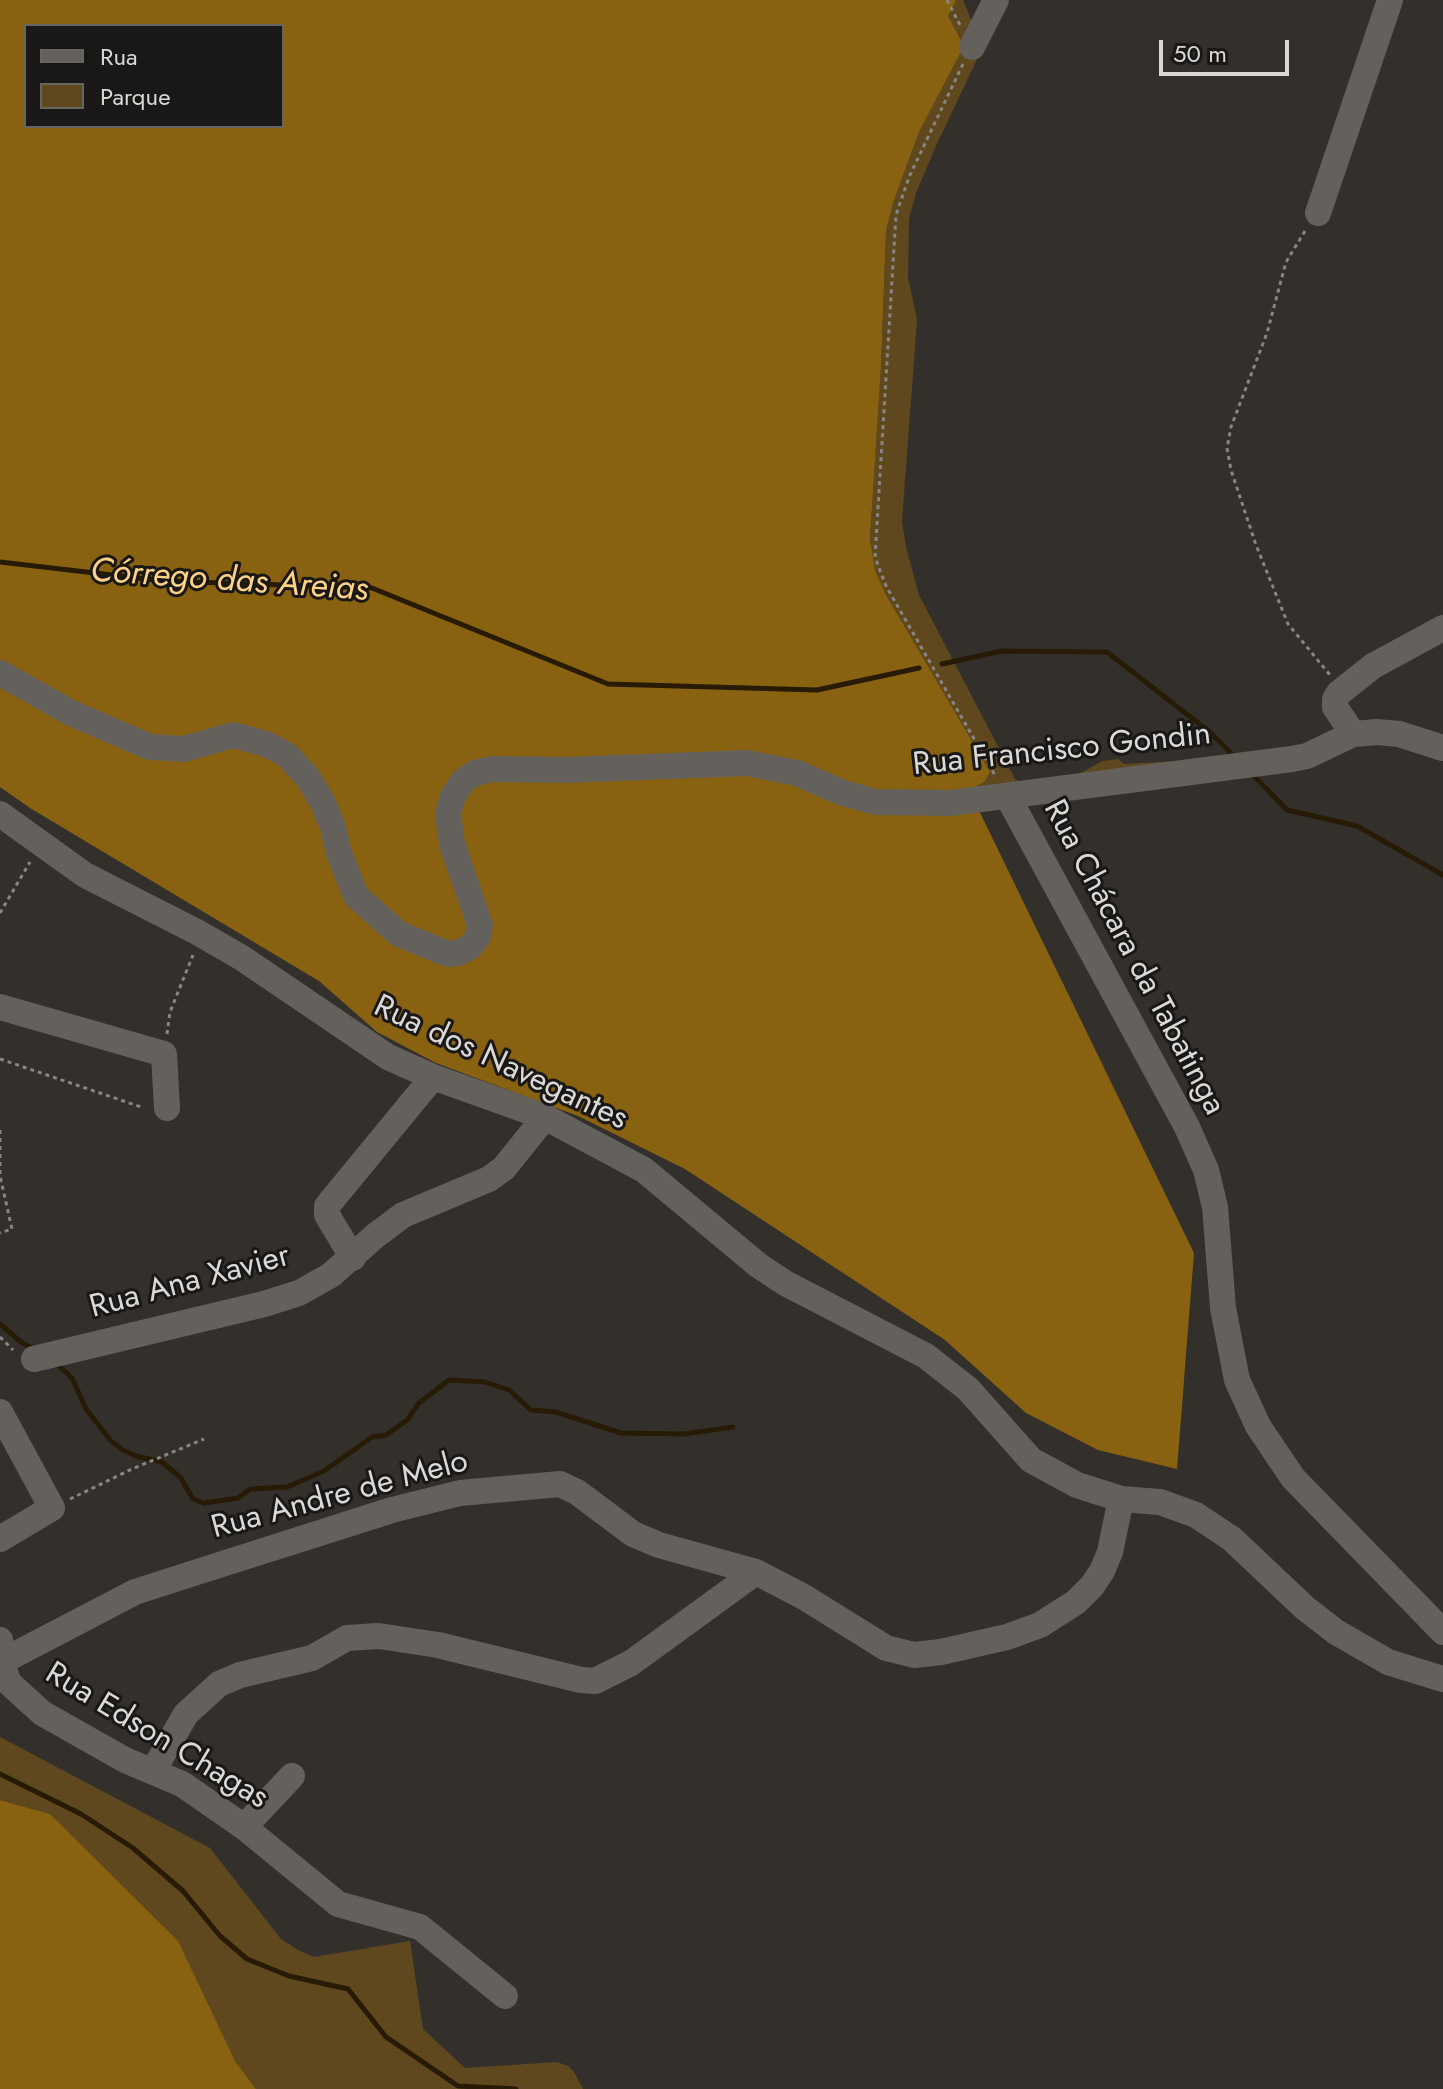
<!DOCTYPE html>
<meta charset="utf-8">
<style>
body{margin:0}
#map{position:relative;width:1443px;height:2089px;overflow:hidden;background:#33302c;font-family:Jost,sans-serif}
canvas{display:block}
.legend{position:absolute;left:24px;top:24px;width:260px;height:104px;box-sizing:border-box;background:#1a1817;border:2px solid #676563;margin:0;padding:10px 14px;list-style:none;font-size:24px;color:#dad9d6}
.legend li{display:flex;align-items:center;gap:16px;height:40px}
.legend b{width:40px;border:2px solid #676563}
.scale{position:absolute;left:1159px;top:40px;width:130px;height:36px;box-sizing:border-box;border:4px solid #dad9d6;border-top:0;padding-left:10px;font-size:24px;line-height:28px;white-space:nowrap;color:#dad9d6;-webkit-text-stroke:6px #1a1817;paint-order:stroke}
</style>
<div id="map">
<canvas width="1443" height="2089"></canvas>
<ul class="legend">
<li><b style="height:10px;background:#64615c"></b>Rua</li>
<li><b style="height:22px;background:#5f481d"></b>Parque</li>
</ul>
<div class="scale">50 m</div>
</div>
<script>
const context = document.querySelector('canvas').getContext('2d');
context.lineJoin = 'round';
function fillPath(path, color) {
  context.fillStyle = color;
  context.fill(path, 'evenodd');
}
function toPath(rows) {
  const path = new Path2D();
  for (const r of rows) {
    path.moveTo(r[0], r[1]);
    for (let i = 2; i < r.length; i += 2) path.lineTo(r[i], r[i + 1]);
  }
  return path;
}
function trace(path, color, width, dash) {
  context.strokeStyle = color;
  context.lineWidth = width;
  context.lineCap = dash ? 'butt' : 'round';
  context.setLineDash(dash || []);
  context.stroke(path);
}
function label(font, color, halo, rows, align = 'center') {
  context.font = font + ' Jost,sans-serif';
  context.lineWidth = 6;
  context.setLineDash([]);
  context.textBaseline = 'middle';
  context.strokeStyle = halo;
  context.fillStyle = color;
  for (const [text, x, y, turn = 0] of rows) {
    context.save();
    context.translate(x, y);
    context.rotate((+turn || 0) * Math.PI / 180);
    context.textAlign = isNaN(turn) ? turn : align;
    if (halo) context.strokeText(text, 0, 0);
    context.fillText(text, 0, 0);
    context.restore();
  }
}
fillPath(toPath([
 [940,0,963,0,974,27,980,53,936,146,916,193,909,219,908,277,917,320,902,521,906,547,919,595,1015,779,1022,783,1041,783,1083,772,1102,761,1118,759,1124,764,1197,760,980,797,0,646,919,652,886,595,875,570,870,539,881,367,886,231,893,203,919,132,961,52],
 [0,1737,210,1848,281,1939,298,1950,314,1957,410,1941,423,2029,465,2068,557,2062,568,2066,574,2072,583,2089,256,2089,50,1814,0,1800]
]), '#5f481d');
fillPath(toPath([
 [0,0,956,0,948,16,962,43,961,52,919,132,893,203,886,231,881,367,870,539,875,570,886,595,990,772,984,782,969,790,1194,1253,1177,1469,1098,1450,1026,1413,945,1340,685,1169,578,1116,436,1063,377,1032,319,981,30,808,0,787],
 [26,26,282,26,282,126,26,126],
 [0,1800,50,1814,178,1941,235,2061,256,2089,0,2089]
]), '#886211');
trace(toPath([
 [0,562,164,581,372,588,608,684,817,690,919,668],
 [942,664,1002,651,1107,652,1211,733,1234,756],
 [1250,772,1287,810,1357,826,1443,875],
 [0,1324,21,1342,35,1350],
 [57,1364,72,1378,86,1409,111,1441,123,1450,136,1456,162,1462,181,1478,193,1499,204,1503,238,1498,250,1489,287,1487,324,1471,372,1437,386,1435,407,1420,419,1403,449,1380,485,1382,509,1390,531,1410,556,1412,621,1433,684,1434,733,1427],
 [0,1774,81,1814,133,1848,183,1891,220,1936,247,1959,289,1976,348,1989,386,2037,458,2086,516,2089]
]), '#271b05', 5);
trace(toPath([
 [947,0,960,25],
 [963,64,909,177,896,215,875,557,886,586,996,777],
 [1305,231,1286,262,1267,333,1231,427,1227,448,1231,470,1256,545,1288,624,1330,675],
 [0,913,30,862],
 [167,1034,170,1012,193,955],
 [0,1059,144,1108],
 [0,1130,0,1176,12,1229,0,1233],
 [0,1337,13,1350],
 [70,1499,132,1469,204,1439]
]), '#888683', 3, [4, 4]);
trace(toPath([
 [972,47,996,0],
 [1318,213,1390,0],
 [0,673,71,713,150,747,184,749,233,735,266,744,287,755,308,778,323,803,333,827,339,853,356,896,399,934,448,954,458,953,470,947,478,937,480,925,452,844,448,814,453,796,463,781,475,773,492,769,567,770,747,763,797,773,843,793,876,802,950,803,1292,759,1307,756,1353,734,1377,732,1399,734,1443,748],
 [1353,734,1335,707,1335,699,1339,693,1373,666,1443,628],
 [1008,797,1187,1127,1206,1170,1215,1207,1223,1308,1237,1380,1258,1426,1293,1478,1443,1632],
 [0,814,85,875,197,932,242,958,388,1057,433,1077,545,1117,644,1170,758,1265,785,1283,926,1356,968,1389,1031,1460,1077,1485,1121,1499,1160,1502,1196,1515,1232,1539,1305,1608,1336,1632,1388,1662,1443,1679],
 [0,1007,164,1054,167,1108],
 [353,1258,327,1215,327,1206,433,1077],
 [34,1359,264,1304,299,1293,331,1275,375,1236,403,1215,489,1179,504,1168,545,1117],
 [0,1412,52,1508,0,1539],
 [0,1640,1,1662,9,1683,42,1713,125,1760,182,1784,244,1827,338,1904,420,1927,505,1996],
 [1,1662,135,1592,194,1573,392,1510,460,1493,560,1484,577,1492,633,1534,659,1545,756,1572,804,1597,886,1648,914,1655,941,1652,1007,1637,1040,1625,1076,1602,1092,1586,1102,1571,1110,1552,1121,1499],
 [153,1771,186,1714,219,1684,240,1675,312,1658,347,1638,379,1636,438,1645,581,1680,595,1681,631,1663,756,1572],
 [244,1827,292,1776]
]), '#64615c', 26);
label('32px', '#dad9d6', '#1a1817', [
 ["Rua Francisco Gondin",1062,751,-6],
 ["Rua Chácara da Tabatinga",1133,958,62],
 ["Rua dos Navegantes",500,1064,25],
 ["Rua Ana Xavier",190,1283,-15],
 ["Rua Andre de Melo",340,1496,-15],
 ["Rua Edson Chagas",156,1737,31]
]);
label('italic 34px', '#fed387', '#1a1817', [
 ["Córrego das Areias",229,582,4]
]);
</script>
